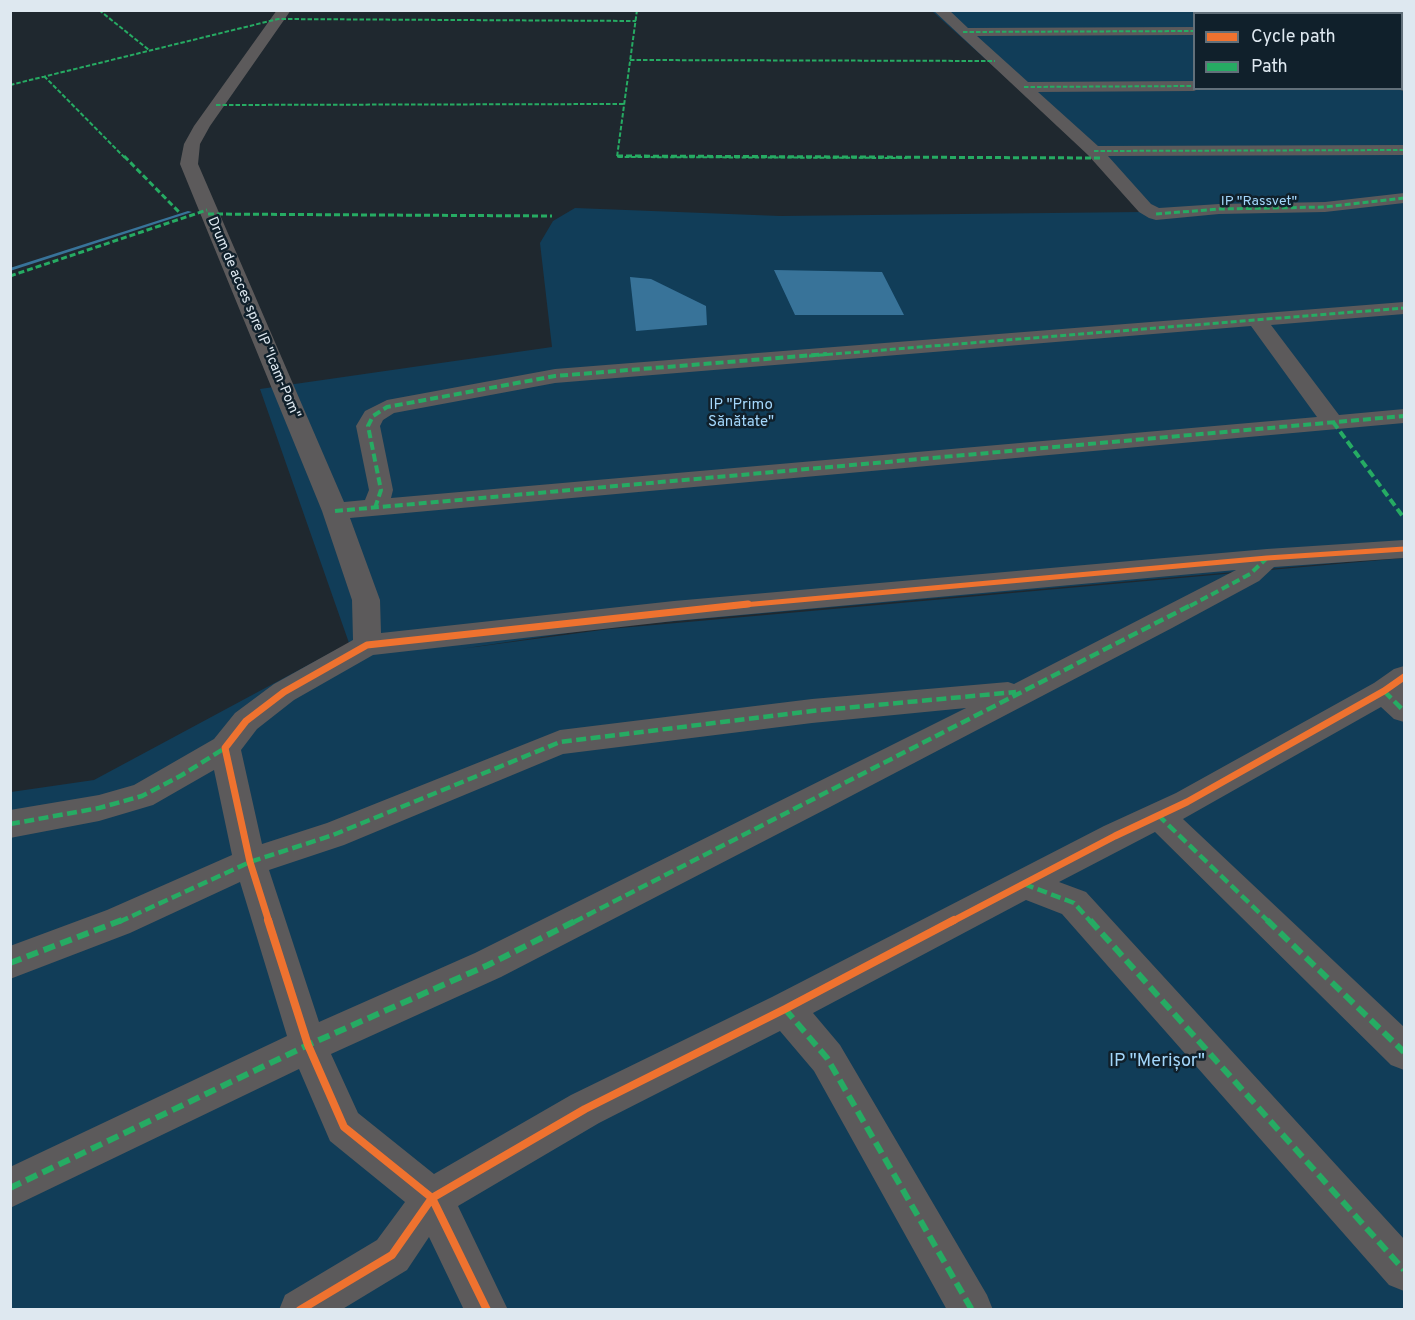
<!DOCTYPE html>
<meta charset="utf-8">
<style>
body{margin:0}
#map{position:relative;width:1415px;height:1320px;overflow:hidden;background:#1f282f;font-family:Overpass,sans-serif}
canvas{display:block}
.frame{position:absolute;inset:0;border:12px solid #dee8f0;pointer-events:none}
.legend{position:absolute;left:1193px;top:12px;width:210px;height:78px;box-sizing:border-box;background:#10202b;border:2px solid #62707a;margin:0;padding:8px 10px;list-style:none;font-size:18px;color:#dee8f0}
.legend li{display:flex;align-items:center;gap:12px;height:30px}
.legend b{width:30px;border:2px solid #62707a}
</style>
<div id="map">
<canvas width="1415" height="1320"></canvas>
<div class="frame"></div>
<ul class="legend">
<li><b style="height:8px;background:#ef722f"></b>Cycle path</li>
<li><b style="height:8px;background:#26ab63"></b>Path</li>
</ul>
</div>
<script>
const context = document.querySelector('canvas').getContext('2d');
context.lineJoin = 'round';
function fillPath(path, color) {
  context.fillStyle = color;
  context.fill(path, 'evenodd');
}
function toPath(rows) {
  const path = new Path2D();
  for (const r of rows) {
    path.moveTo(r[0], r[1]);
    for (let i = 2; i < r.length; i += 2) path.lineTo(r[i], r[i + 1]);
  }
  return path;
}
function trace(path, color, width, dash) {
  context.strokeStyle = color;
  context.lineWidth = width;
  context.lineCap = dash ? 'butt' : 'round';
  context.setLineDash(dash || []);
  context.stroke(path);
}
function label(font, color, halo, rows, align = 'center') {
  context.font = font + ' Overpass,sans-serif';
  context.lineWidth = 5;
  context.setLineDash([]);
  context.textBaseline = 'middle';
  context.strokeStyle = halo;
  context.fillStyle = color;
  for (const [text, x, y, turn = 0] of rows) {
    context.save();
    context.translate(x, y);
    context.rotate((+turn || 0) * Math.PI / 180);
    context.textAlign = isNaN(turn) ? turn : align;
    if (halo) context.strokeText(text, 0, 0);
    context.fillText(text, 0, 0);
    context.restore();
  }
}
fillPath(toPath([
 [932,11,1404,11,1404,557,609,627,460,649,609,629,1404,558,1404,1309,11,1310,11,792,94,780,349,643,260,389,552,347,540,243,553,221,575,208,780,216,1141,212,1091,154],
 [1194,14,1402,14,1402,88,1194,88]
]), '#113d58');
fillPath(toPath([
 [774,270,882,272,904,315,795,315],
 [630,277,651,279,706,306,707,325,636,331]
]), '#387399');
fillPath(toPath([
 [188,211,192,212,10,271,10,268,188,211]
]), '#387399');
fillPath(toPath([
 [277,10,291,10,210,126,200,144,198,164,344,502,365,500,369,490,356,426,365,411,387,400,555,369,1404,302,1404,314,1271,325,1339,415,1404,409,1404,423,350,518,380,600,381,633,674,601,1267,549,1404,540,1404,558,1274,567,1259,581,1172,628,830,807,501,977,331,1054,358,1113,434,1174,571,1095,772,997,1104,826,1176,793,1374,683,1394,669,1404,666,1404,722,1394,719,1381,707,1183,819,1404,1027,1404,1070,1391,1065,1155,832,1059,882,1086,892,1404,1239,1404,1291,1389,1285,1062,914,1026,900,813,1013,840,1045,987,1295,993,1310,947,1310,814,1071,780,1031,599,1123,458,1206,508,1310,464,1310,429,1237,407,1270,341,1310,279,1310,285,1295,377,1240,405,1202,330,1141,299,1069,10,1208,10,1167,287,1036,240,882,130,933,10,979,10,946,107,910,232,855,214,770,153,805,99,821,10,838,10,810,99,795,134,785,214,739,235,713,274,684,353,640,352,600,322,511,180,164,184,144,194,126,277,10],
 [1251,326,1317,417,391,498,393,490,380,426,383,420,394,413,555,383,1251,326],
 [1236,570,1014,684,1008,682,812,699,560,730,327,823,262,844,241,750,257,729,294,700,373,655,674,621,1236,570],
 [966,708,475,953,319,1022,269,870,344,845,563,754,812,723,966,708],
 [933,10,949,10,968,28,1194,27,1194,35,977,36,1028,82,1194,81,1194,88,1200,88,1194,91,1038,92,1098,146,1404,145,1404,155,1108,156,1151,204,1159,208,1219,204,1325,202,1404,193,1404,203,1325,212,1219,214,1156,220,1149,218,1139,212,1088,155,933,10],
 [1296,10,1311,10,1314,14,1299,14,1296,10],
 [1402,26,1404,26,1404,34,1402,34,1402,26],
 [1402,60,1404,60,1404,70,1402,69,1402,60],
 [1402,81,1404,81,1404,91,1397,89,1402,88,1402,81]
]), '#5c5a5b');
trace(toPath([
 [99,10,149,50],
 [637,10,617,157,907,158],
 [963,32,1194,31],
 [630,60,995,61],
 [44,76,125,158],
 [10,85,278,19,636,21],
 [1024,87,1194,86],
 [216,105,624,104],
 [1094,151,1404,150]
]), '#26ab63', 2, [4.5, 2]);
trace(toPath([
 [124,156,179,212],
 [617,156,1100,158],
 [208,214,552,216],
 [1156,214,1219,209,1325,207,1404,198],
 [10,276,207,210],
 [809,356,1404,308]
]), '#26ab63', 3, [6, 3]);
trace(toPath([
 [1333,422,1404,518],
 [375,508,381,490,368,426,373,416,387,407,555,376,827,354],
 [335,511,1404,416],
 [1190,606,1250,574,1267,558]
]), '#26ab63', 4, [8, 4]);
trace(toPath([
 [1384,691,1404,711],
 [1158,815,1269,922],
 [10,824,99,808,142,796,182,775,225,748],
 [1024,884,1074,903,1091,922],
 [119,922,250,862,333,835,560,742,812,711,1016,692],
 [574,922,1193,604]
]), '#26ab63', 4.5, [10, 4.5]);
trace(toPath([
 [1090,920,1404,1270],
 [1267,920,1404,1052],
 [10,963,122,920],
 [785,1009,827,1058,972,1310],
 [10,1188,308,1045,488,965,577,920]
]), '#26ab63', 6, [12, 6]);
trace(toPath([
 [732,606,1267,558,1404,549]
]), '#ef722f', 5);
trace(toPath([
 [269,922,250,862,225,748,246,721,284,692,367,645,748,604],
 [951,922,1115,836,1187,802,1384,691,1404,677]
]), '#ef722f', 7);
trace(toPath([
 [268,920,308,1045,344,1127,432,1198,487,1310],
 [300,1310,392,1255,432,1198,585,1109,785,1009,954,920]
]), '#ef722f', 8);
label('14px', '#a3d6fa', '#10202b', [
 ["IP \"Rassvet\"",1259,202]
]);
label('14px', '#dee8f0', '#10202b', [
 ["Drum de acces spre IP \"Icam-Pom\"",253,318,67]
]);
label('15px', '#a3d6fa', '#10202b', [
 ["IP \"Primo",741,406],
 ["Sănătate\"",741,423]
]);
label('18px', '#a3d6fa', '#10202b', [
 ["IP \"Merișor\"",1157,1062]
]);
</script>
